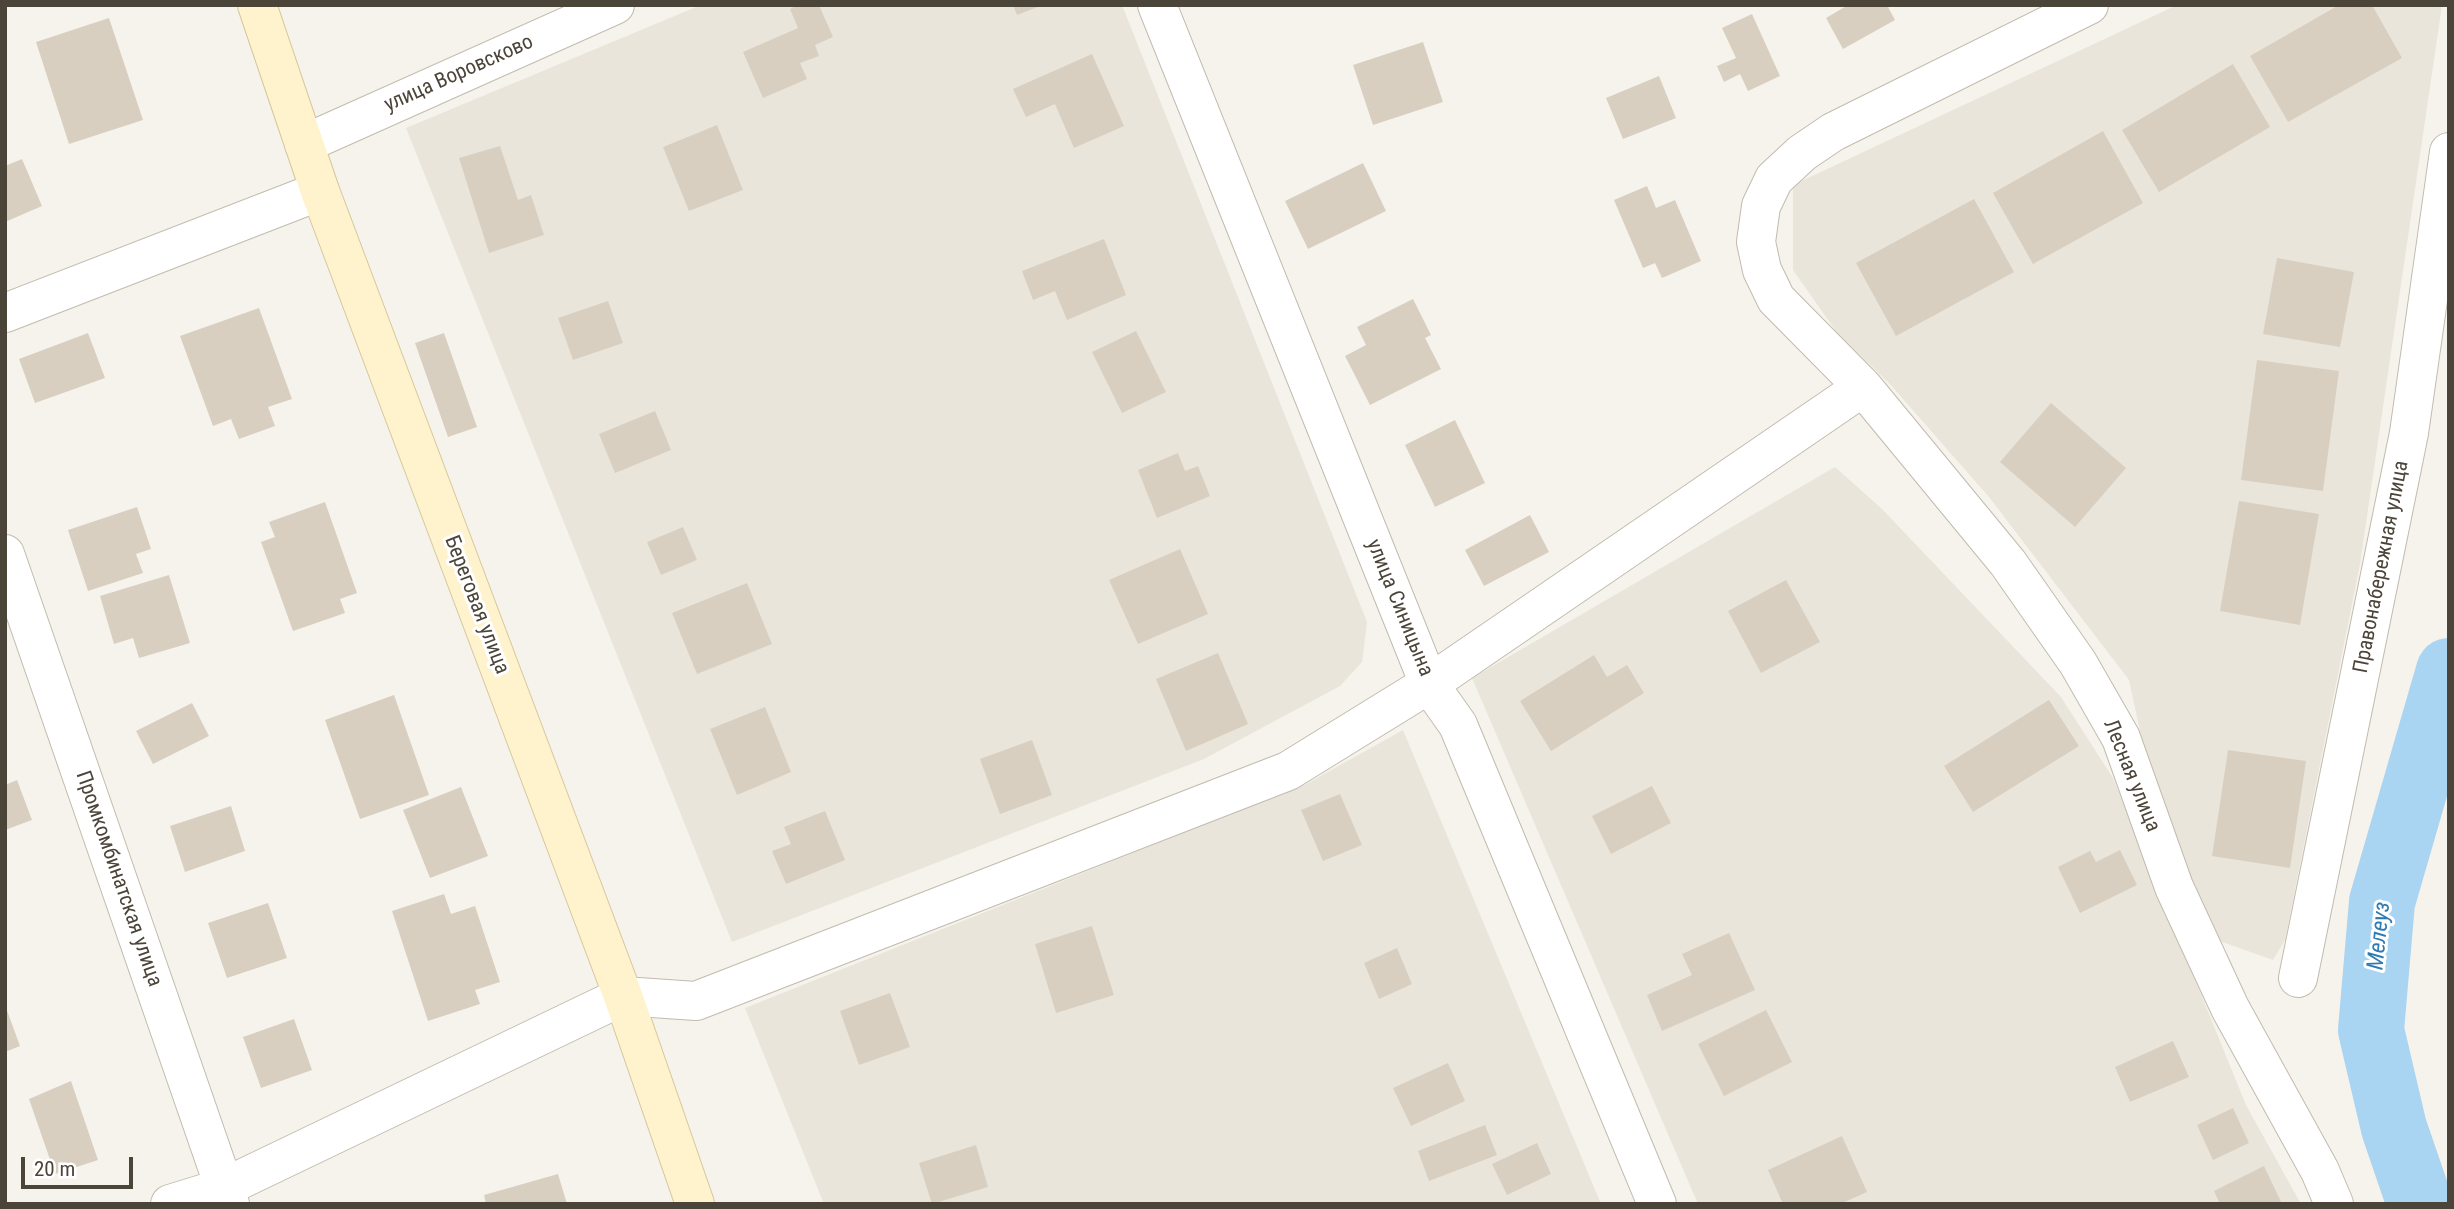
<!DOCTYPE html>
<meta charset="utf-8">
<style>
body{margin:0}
#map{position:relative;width:2454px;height:1209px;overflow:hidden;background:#f6f3ec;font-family:"Roboto Condensed",sans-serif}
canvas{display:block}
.frame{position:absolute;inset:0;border:7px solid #4b4439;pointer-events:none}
.scale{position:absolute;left:21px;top:1157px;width:112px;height:32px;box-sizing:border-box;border:4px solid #4b4439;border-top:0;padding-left:9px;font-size:21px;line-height:24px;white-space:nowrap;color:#4b4439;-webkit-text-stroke:5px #fff;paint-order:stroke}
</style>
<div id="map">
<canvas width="2454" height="1209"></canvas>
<div class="frame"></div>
<div class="scale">20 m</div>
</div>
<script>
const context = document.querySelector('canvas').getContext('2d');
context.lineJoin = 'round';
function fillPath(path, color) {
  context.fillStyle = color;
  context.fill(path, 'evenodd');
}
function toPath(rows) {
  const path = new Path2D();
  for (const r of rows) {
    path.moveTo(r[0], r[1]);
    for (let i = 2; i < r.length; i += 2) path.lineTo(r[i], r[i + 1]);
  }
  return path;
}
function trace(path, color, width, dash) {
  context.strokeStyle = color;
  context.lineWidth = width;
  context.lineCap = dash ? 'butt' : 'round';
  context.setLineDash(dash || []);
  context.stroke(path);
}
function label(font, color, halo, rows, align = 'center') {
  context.font = font + ' "Roboto Condensed",sans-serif';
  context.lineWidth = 6;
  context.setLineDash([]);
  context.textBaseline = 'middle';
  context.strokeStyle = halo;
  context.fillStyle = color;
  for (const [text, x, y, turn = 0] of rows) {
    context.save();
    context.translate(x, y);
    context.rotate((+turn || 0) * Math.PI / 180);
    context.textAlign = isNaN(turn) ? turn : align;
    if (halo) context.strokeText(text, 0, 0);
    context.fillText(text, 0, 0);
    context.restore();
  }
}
fillPath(toPath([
 [701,5,1122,5,1367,622,1362,662,1340,686,1204,759,732,942,406,128],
 [2177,5,2442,5,2360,564,2285,940,2273,960,2211,938,2146,759,2129,680,1989,497,1889,383,1838,334,1793,270,1793,185],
 [1835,467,1882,509,2061,697,2113,778,2246,1105,2301,1204,1698,1204,1472,678],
 [1403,730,1601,1204,824,1204,745,1008,1308,783]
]), '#eae5da');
trace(toPath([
 [2420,1204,2394,1128,2371,1030,2382,902,2449,671]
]), '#a9d4f2', 66);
fillPath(toPath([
 [798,5,819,5,833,37,815,45,819,56,800,63,807,79,763,98,743,52,798,28,790,9],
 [1013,5,1043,5,1017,15],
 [1848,5,1887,5,1895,20,1843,49,1826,18],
 [2339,5,2372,5,2402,58,2288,122,2250,56],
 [1752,14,1780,76,1748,91,1740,74,1724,82,1717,66,1736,58,1722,28],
 [109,18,143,120,69,144,36,42],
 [1423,42,1443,102,1373,125,1353,65],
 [1092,54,1124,126,1074,148,1055,104,1026,117,1013,89],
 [2233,64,2270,127,2159,192,2122,130],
 [1659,76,1676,118,1623,139,1606,98],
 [717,125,743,190,689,211,663,147],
 [2103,131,2143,203,2033,264,1993,193],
 [500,146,518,200,531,195,544,235,489,253,459,158],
 [22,159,42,206,5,222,5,166],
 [1363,163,1386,211,1308,249,1285,201],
 [1647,186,1656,208,1675,200,1701,261,1662,278,1655,263,1643,268,1614,200],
 [1974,199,2014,272,1896,336,1856,263],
 [1104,239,1126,295,1067,320,1055,291,1033,300,1022,271],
 [2277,258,2354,272,2340,347,2263,334],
 [1413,299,1431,335,1425,338,1441,369,1370,405,1345,356,1366,345,1357,327],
 [608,301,623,343,573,360,558,318],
 [259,308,292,399,268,407,275,426,239,439,231,419,213,426,180,336],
 [1136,331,1166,392,1122,413,1092,352],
 [88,333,105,378,35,403,19,359],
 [444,333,477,427,448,437,415,343],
 [2257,360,2339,371,2323,491,2241,480],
 [2051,403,2126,468,2075,527,2000,462],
 [655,411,671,450,615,473,599,434],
 [1455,420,1485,483,1435,507,1405,445],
 [1178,453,1185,471,1198,466,1210,496,1157,518,1138,470],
 [2239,501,2319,514,2300,625,2220,611],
 [325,502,357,593,340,599,345,613,293,631,261,542,275,537,269,522],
 [137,507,151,549,136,554,143,573,88,591,68,530],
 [1530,515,1549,552,1484,586,1465,550],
 [683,527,697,560,661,575,647,542],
 [1180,549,1208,614,1138,644,1109,580],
 [169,575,190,643,139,658,133,638,114,644,100,596],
 [1786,580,1820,642,1761,673,1728,611],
 [747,583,772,644,697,674,672,613],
 [1218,653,1248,724,1186,751,1156,679],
 [1594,655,1607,677,1627,665,1644,693,1551,751,1520,701],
 [394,695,429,795,360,819,325,720],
 [2049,700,2079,746,1973,812,1944,766],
 [192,703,209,736,153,764,136,731],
 [765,707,791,772,737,795,710,729],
 [1032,740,1052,795,1000,814,980,759],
 [2228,750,2306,761,2290,868,2212,856],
 [17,780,32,820,5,830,5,785],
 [1652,786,1671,823,1611,854,1592,816],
 [461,787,488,856,430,878,403,810],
 [1340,794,1362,845,1323,861,1301,810],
 [231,806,245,851,185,872,170,826],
 [825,811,845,860,786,884,772,851,791,844,784,827],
 [2120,850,2137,885,2080,913,2058,867,2090,851,2096,862],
 [444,894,451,914,475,906,500,982,475,990,480,1004,428,1021,392,911],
 [268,903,287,958,227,978,208,923],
 [1092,926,1114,995,1056,1013,1035,944],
 [1729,933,1755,990,1662,1031,1647,995,1692,975,1682,954],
 [1397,948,1412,984,1379,999,1364,963],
 [890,993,910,1047,859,1065,840,1011],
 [5,1005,20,1046,5,1052],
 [1766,1010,1792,1062,1724,1096,1698,1044],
 [294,1019,312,1070,261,1088,243,1037],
 [2173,1041,2189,1077,2130,1102,2115,1067],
 [1448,1063,1465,1101,1411,1126,1393,1088],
 [71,1081,98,1160,55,1174,29,1099],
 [2233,1108,2249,1143,2213,1160,2197,1125],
 [1485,1125,1497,1155,1429,1181,1418,1151],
 [1842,1136,1867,1192,1840,1204,1783,1204,1768,1170],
 [1537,1143,1551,1174,1507,1195,1492,1164],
 [976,1145,988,1187,932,1204,919,1163],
 [2264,1166,2282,1204,2220,1204,2214,1191],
 [558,1174,567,1204,486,1204,484,1195]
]), '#d8cfc1');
const street = toPath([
 [1157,5,1429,684,1458,725,1657,1204],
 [304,144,615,5],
 [5,313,320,191],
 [1863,387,2008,563,2078,663,2121,738,2174,887,2230,1008,2320,1171,2334,1204],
 [5,554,230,1204],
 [2298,978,2409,433,2449,152],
 [170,1204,225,1187,623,996,696,1001,1288,771,1429,684,1863,387,1776,299,1762,270,1756,242,1761,206,1774,179,1802,153,1833,132,2089,5]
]);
const secondary = toPath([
 [257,5,320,191,623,996,695,1204]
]);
trace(street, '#c2bbae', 40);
trace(secondary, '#d6c79b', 40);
trace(street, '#fff', 38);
trace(secondary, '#fff3cd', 38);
label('21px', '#4b4439', '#fff', [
 ["улица Воровсково",459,74,-24],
 ["Правонабережная улица",2382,567,-79],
 ["Береговая улица",476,605,69],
 ["улица Синицына",1399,608,68],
 ["Лесная улица",2131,776,68],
 ["Промкомбинатская улица",118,879,71]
]);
label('italic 23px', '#2e7ab2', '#fff', [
 ["Мелеуз",2380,936,-84]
]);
</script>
